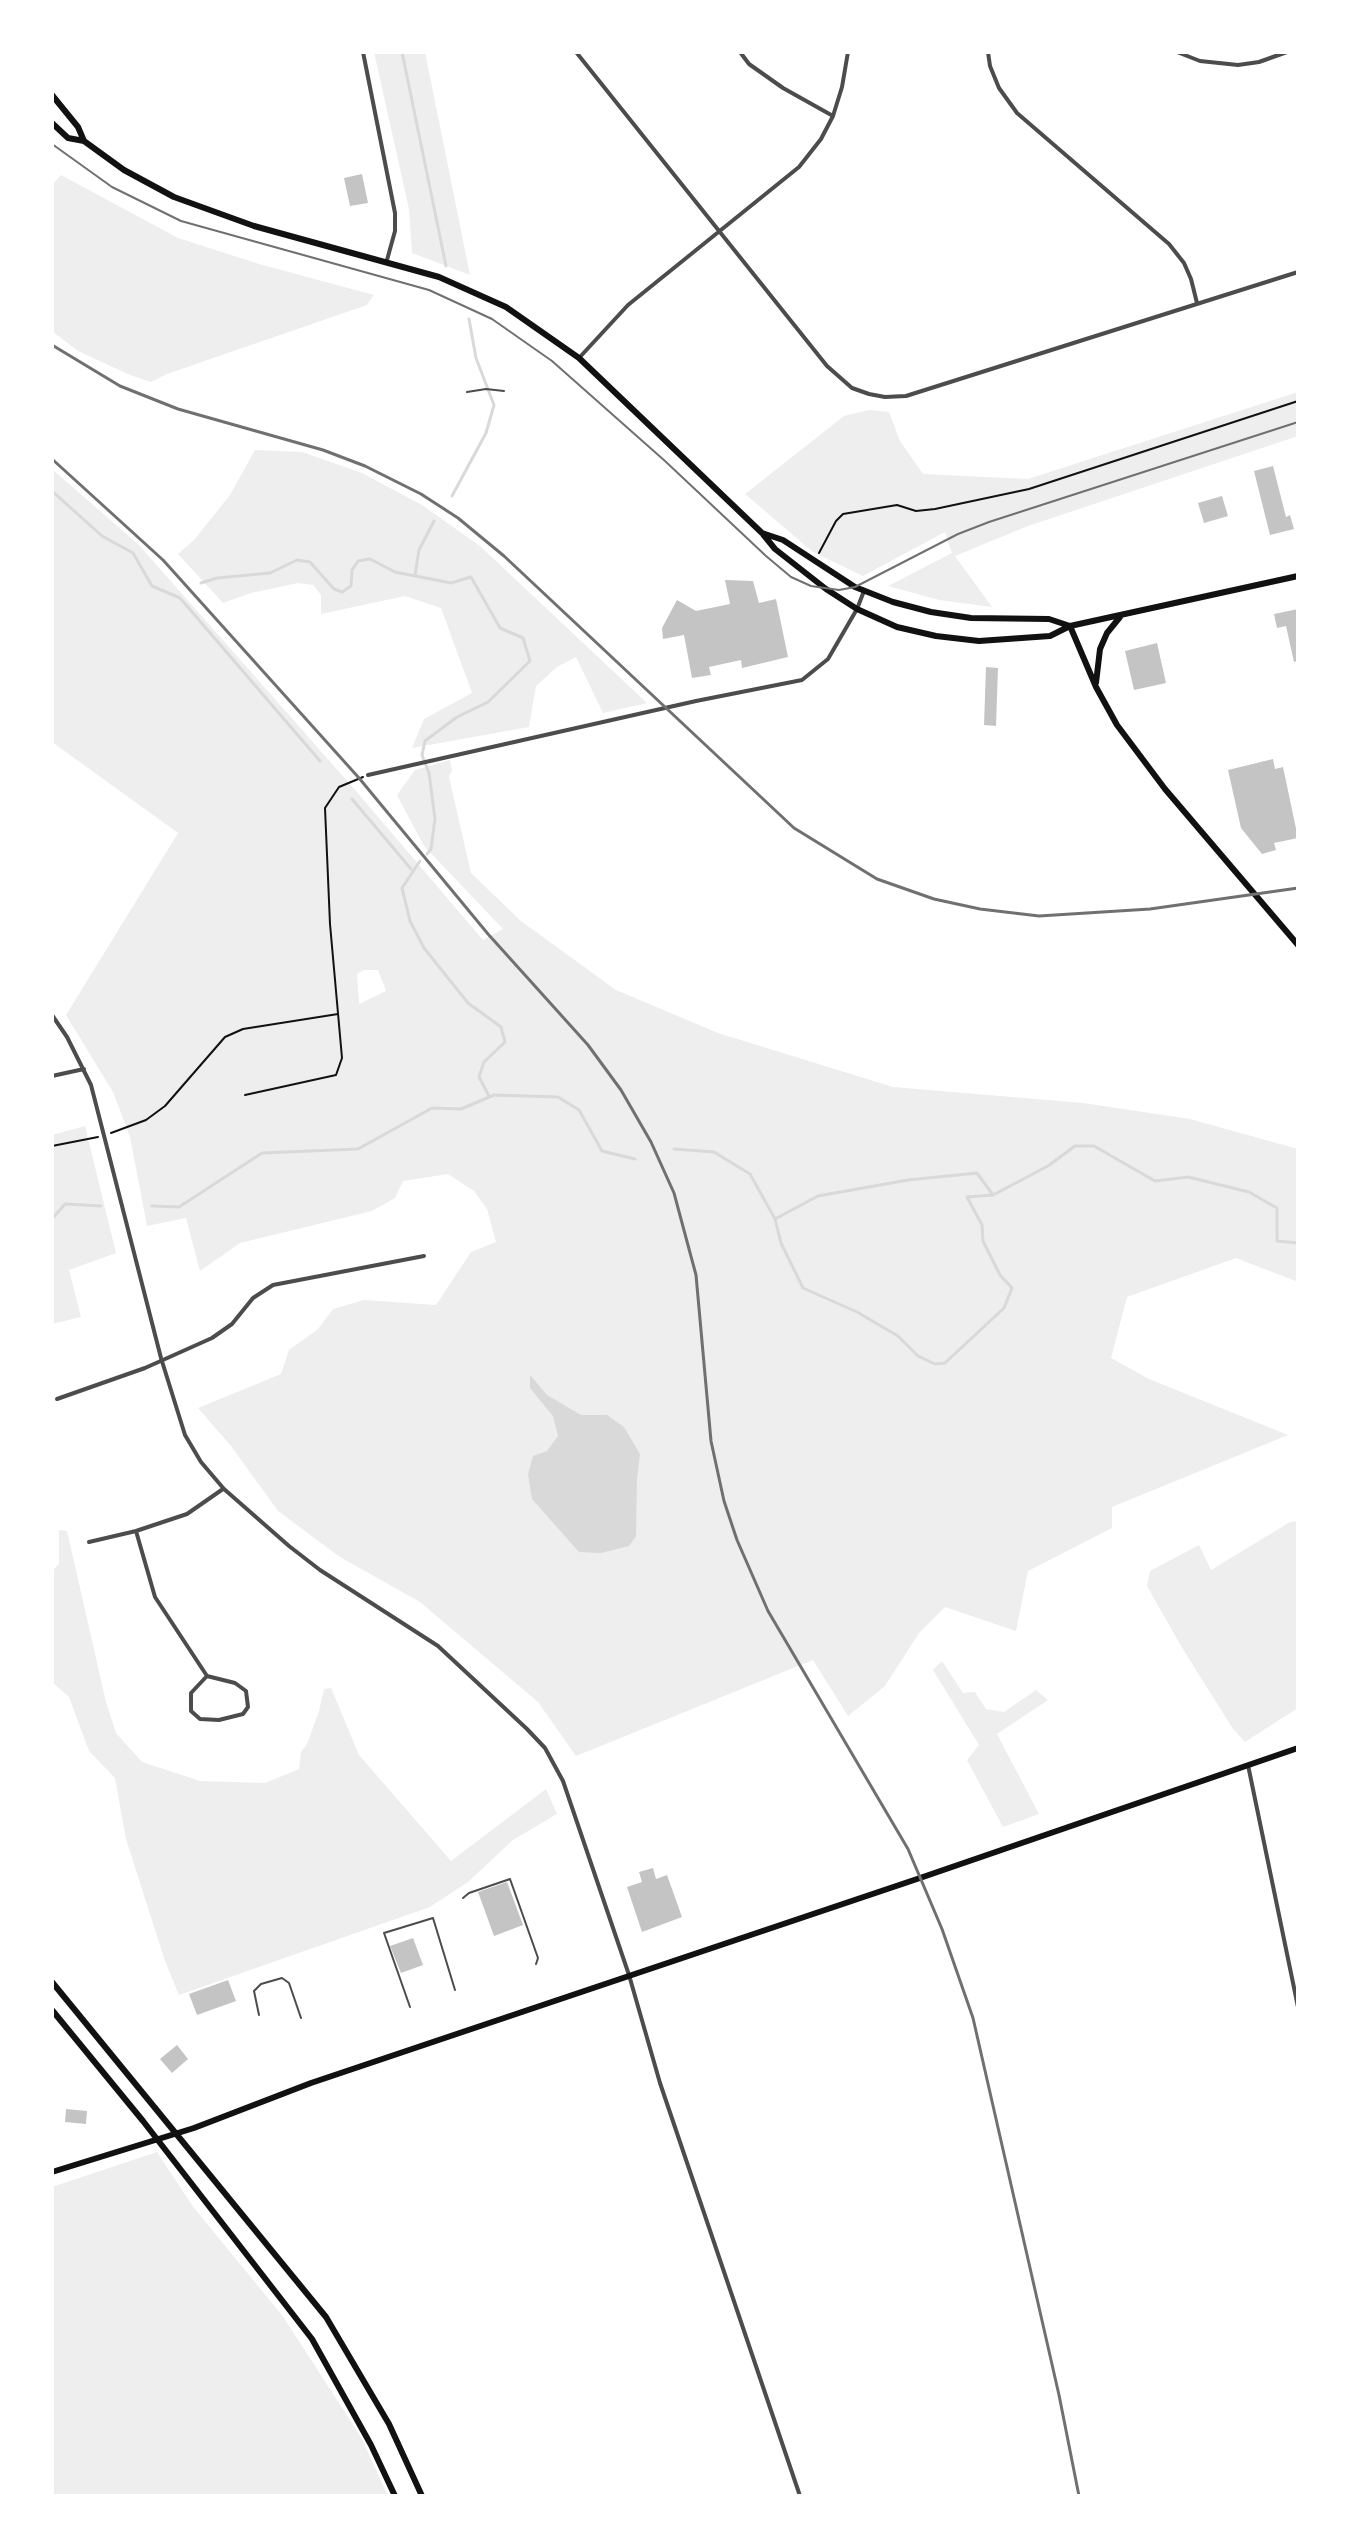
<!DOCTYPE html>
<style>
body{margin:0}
#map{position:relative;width:1350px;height:2548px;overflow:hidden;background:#fff;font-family:"Fira Sans Condensed",sans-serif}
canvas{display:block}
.frame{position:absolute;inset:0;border:54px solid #fff;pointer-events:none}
</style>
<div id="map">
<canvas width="1350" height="2548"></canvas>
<div class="frame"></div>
</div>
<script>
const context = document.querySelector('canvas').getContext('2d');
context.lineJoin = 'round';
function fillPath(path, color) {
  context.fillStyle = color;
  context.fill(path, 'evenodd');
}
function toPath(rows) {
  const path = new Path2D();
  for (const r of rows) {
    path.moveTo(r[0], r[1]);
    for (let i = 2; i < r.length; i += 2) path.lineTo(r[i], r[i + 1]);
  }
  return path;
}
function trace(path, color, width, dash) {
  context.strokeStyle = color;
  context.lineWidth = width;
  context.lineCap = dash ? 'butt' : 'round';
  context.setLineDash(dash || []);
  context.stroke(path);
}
fillPath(toPath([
 [374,52,425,52,470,275,412,253,409,209],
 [61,175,178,238,259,264,374,295,367,305,167,374,151,382,130,375,78,351,52,331,52,185],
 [1298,392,1298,436,1028,526,955,556,992,607,939,600,888,586,952,553,945,532,863,576,813,552,745,494,844,416,869,410,889,412,900,441,923,474,1028,479],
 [255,450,302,452,362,473,422,505,480,546,647,703,603,713,576,657,557,667,536,686,529,727,412,748,424,719,472,693,441,608,405,596,321,614,321,595,313,585,298,583,251,593,223,603,178,554,194,540,230,495],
 [52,469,139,545,356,791,483,940,503,929,424,846,397,795,415,770,450,760,452,770,449,777,471,873,521,921,616,990,718,1033,893,1087,1083,1103,1190,1119,1298,1149,1298,1282,1236,1258,1127,1297,1111,1358,1149,1379,1288,1435,1112,1507,1112,1528,1028,1571,1016,1631,945,1607,919,1633,885,1686,848,1716,813,1660,576,1756,538,1702,420,1602,340,1557,278,1511,231,1446,198,1408,281,1374,289,1350,318,1329,333,1309,364,1300,436,1305,471,1252,496,1242,487,1209,474,1191,448,1174,403,1181,395,1198,372,1211,240,1243,200,1271,186,1218,147,1226,130,1137,113,1092,66,1015,178,833,52,742],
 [364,970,378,970,386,991,359,1004,357,974],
 [85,1126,116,1253,69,1270,81,1317,52,1324,52,1135],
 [1298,1521,1298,1708,1245,1742,1233,1729,1181,1646,1147,1586,1150,1571,1199,1545,1211,1570,1290,1522],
 [59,1530,67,1531,106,1702,116,1733,142,1762,200,1781,265,1783,299,1769,301,1752,307,1744,319,1711,324,1689,331,1688,359,1755,451,1861,546,1789,557,1814,513,1840,468,1882,430,1907,179,1995,165,1961,126,1839,115,1778,89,1751,69,1697,52,1682,52,1571,59,1564],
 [942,1661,963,1693,975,1692,986,1709,1004,1712,1036,1690,1048,1700,997,1734,1039,1814,1003,1827,967,1760,979,1745,933,1670],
 [157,2152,194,2208,282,2315,361,2437,388,2496,52,2496,52,2187]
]), '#eee');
fillPath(toPath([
 [530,1375,547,1395,581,1415,607,1415,624,1427,640,1454,637,1479,636,1536,629,1546,601,1553,579,1552,532,1499,528,1474,533,1456,547,1451,558,1436,553,1416,530,1388]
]), '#d9d9d9');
trace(toPath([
 [402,52,446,266],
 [52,491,102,536,133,553,152,586,180,598,320,761],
 [452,496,486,433,494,405,476,358,469,319],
 [415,575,419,550,434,521],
 [201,583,217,578,270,573,297,560,310,562,334,589,342,592,351,586,352,570,358,561,370,559,395,572,451,583,471,577,500,628,523,638,530,661,488,702,457,717,425,741,422,755,429,773,435,819,431,849,427,854],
 [352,799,411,869],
 [420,861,402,888,410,921,424,948,468,1003,501,1027,505,1042,484,1062,479,1077,489,1096],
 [674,1149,714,1152,750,1174,775,1219,781,1243,803,1288,857,1312,898,1336,918,1356,935,1364,945,1363,1004,1308,1012,1288,1000,1275,983,1241,982,1225,967,1197,993,1195,1048,1166,1075,1146,1094,1146,1155,1181,1188,1177,1249,1192,1277,1208,1277,1241,1298,1243],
 [152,1206,179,1207,262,1153,358,1149,432,1108,461,1109,494,1095,558,1097,579,1110,602,1151,635,1159],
 [52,1219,65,1204,101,1206],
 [775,1219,818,1196,908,1180,977,1173,993,1195]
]), '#d9d9d9', 3);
fillPath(toPath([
 [362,174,368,203,350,206,344,178],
 [1273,466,1286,517,1290,515,1294,529,1270,535,1254,471],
 [1222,496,1228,516,1204,523,1198,503],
 [725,580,753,581,759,603,776,599,788,657,742,668,741,660,709,667,711,675,692,678,684,635,663,639,662,628,677,600,696,611,730,604],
 [1298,609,1298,661,1294,662,1286,626,1277,628,1274,614],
 [1157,643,1166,683,1134,690,1125,651],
 [986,667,998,668,996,726,984,725],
 [1273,759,1275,769,1283,767,1298,838,1274,843,1276,850,1262,854,1241,828,1228,770],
 [653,1868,656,1879,667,1875,682,1917,642,1932,627,1887,642,1882,639,1872],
 [507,1882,523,1925,494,1936,478,1892],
 [413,1938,423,1965,401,1973,390,1946],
 [228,1980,236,2001,197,2015,189,1994],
 [177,2045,188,2059,172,2073,160,2059],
 [66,2109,87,2111,86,2124,65,2122]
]), '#c4c4c4');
trace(toPath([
 [819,553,836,521,843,514,897,505,916,511,935,509,1029,489,1298,401],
 [245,1095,336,1075,342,1058,330,924,325,808,339,787,363,777],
 [111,1133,146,1120,165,1106,225,1037,243,1029,338,1014],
 [52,1146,98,1137]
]), '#111', 2);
trace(toPath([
 [467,392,486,389,504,391],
 [463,1898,469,1893,510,1879,538,1958,536,1964],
 [410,2007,384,1933,433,1918,455,1990],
 [259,2015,254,1991,261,1984,282,1978,289,1983,301,2018]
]), '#4c4c4c', 2);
trace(toPath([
 [363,52,395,213,395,231,387,260],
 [576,52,827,366,852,388,869,394,885,397,906,396,1298,272],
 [740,52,749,64,783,88,833,116],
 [988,52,990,66,999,88,1017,113,1169,244,1184,263,1191,279,1197,303],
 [1177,52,1200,61,1238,65,1259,62,1287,52],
 [579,358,628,305,799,167,821,139,833,116,842,87,848,52],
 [368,775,696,701,802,680,828,659,857,609,864,591],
 [52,1015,67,1037,91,1085,161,1358,185,1435,201,1462,224,1489,289,1546,320,1570,438,1646,527,1729,545,1748,563,1781,629,1975,660,2083,800,2496],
 [52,1076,84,1069],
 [57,1399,145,1368,212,1338,232,1324,253,1298,273,1285,424,1256],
 [136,1531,155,1597,207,1676,235,1683,246,1691,248,1707,243,1714,219,1720,200,1719,191,1711,191,1693,207,1676],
 [89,1542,136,1531,187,1514,223,1489],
 [1248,1765,1298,2007]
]), '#4c4c4c', 4);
trace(toPath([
 [52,95,78,127,84,141,124,170,174,197,254,226,439,277,506,307,579,358,762,533,775,549,826,589,857,609,897,627,936,636,979,641,1050,636,1070,626,1298,576],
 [52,123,68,138,84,141],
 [762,533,783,540,855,587,893,602,931,612,971,618,1049,619,1070,626],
 [1070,626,1096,687,1117,725,1165,789,1298,945],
 [1096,683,1100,649,1107,633,1120,617],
 [52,1982,326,2317,389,2424,422,2496],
 [52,2010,143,2121,312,2339,371,2445,395,2496],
 [52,2172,194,2128,311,2083,920,1878,1298,1748]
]), '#111', 6);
trace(toPath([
 [52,144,112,187,181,221,429,290,492,319,552,361,665,461,766,556,791,577,811,586,839,590,855,587,958,534,989,522,1298,422]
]), '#707070', 2);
trace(toPath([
 [52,345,120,386,178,409,323,450,365,466,421,494,458,518,504,556,794,828,877,879,934,899,980,909,1039,916,1150,909,1298,888],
 [52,459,163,560,359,778,488,934,588,1045,621,1090,651,1142,674,1193,696,1275,711,1441,724,1501,737,1540,768,1611,908,1849,942,1929,973,2018,1059,2395,1079,2496]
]), '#707070', 3);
</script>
